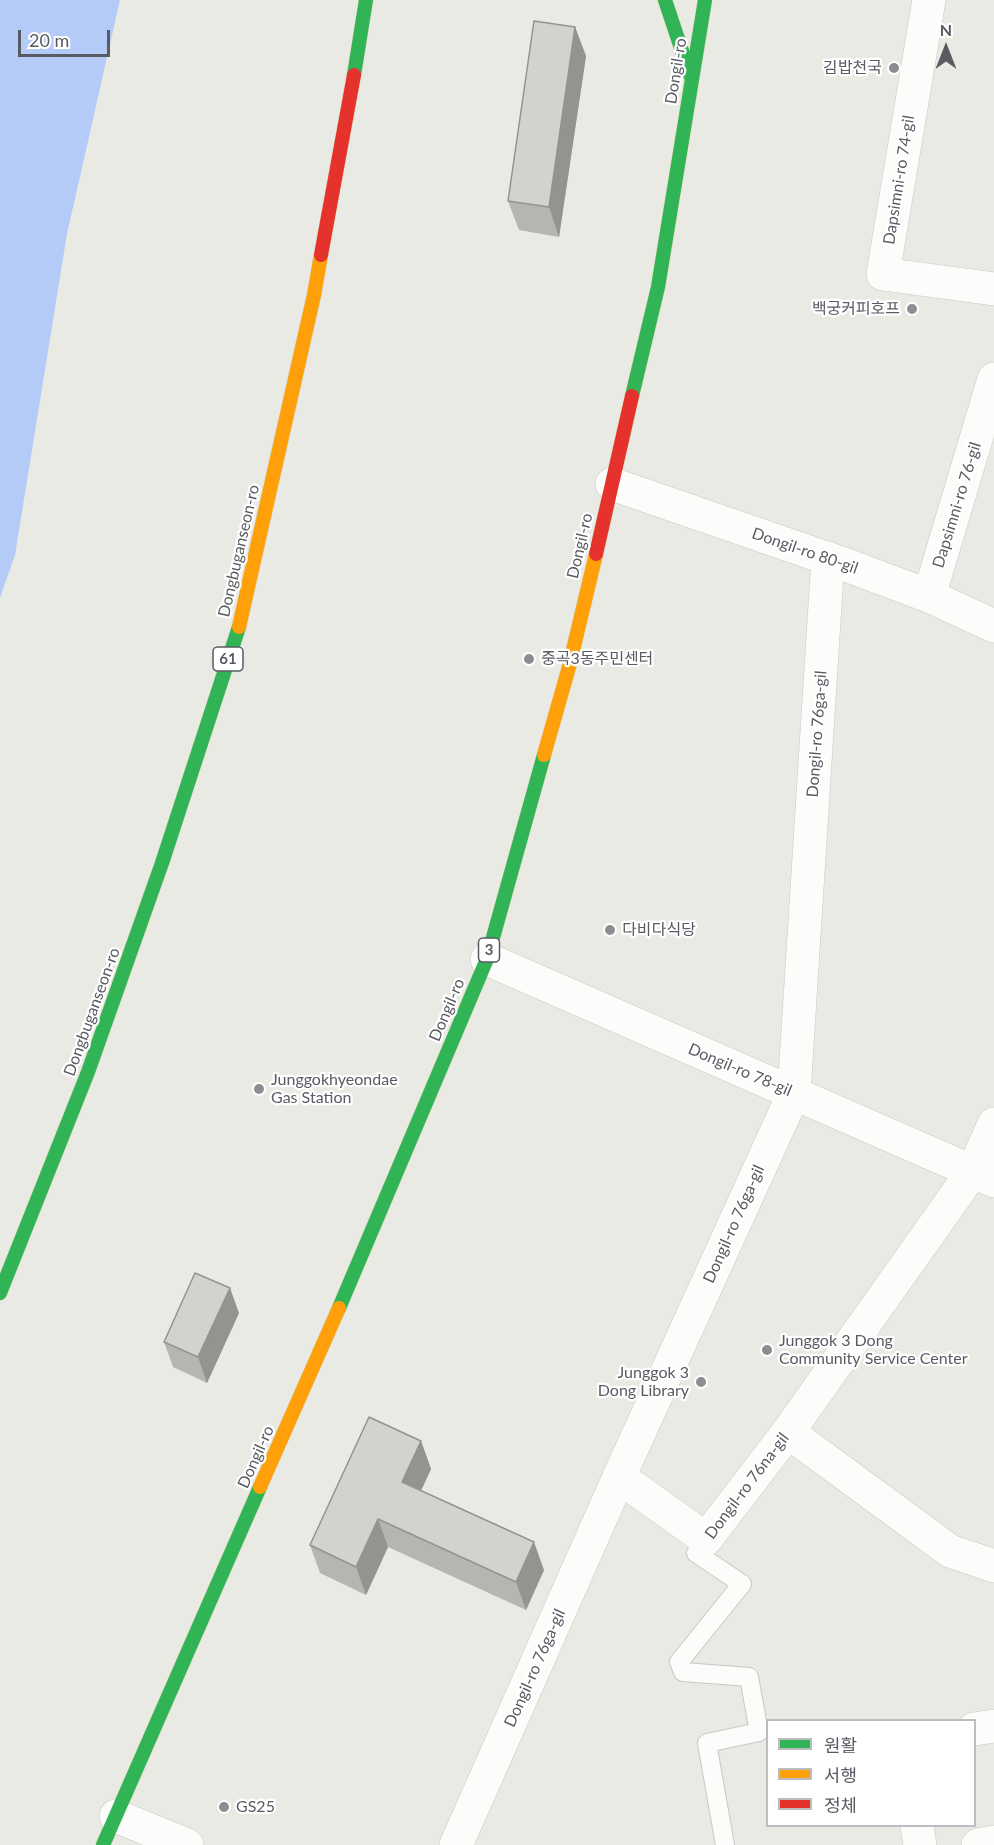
<!DOCTYPE html>
<meta charset="utf-8">
<style>
body{margin:0}
#map{position:relative;width:994px;height:1845px;overflow:hidden;background:#eaeae4;font-family:Lato,"Noto Sans KR",sans-serif}
canvas{display:block}
.legend{position:absolute;left:766px;top:1719px;width:210px;height:108px;box-sizing:border-box;background:#fff;border:2px solid #bdbdc1;margin:0;padding:8px 10px;list-style:none;font-size:18px;color:#595b63}
.legend li{display:flex;align-items:center;gap:12px;height:30px}
.legend b{width:30px;border:2px solid #bdbdc1}
.north{position:absolute;left:916px;top:18px;width:60px;height:60px;-webkit-text-stroke:4px #fff;paint-order:stroke;rotate:0deg;font-size:16px;font-weight:700;line-height:24px;text-align:center;color:#595b63}
.north::after{content:'';display:block;margin:auto;width:21px;height:27px;background:#595b63;clip-path:polygon(50% 0,100% 100%,50% 72%,0 100%)}
.scale{position:absolute;left:18px;top:30px;width:92px;height:27px;box-sizing:border-box;border:3px solid #595b63;border-top:0;padding-left:8px;font-size:18px;line-height:21px;white-space:nowrap;color:#595b63;-webkit-text-stroke:4px #fff;paint-order:stroke}
</style>
<div id="map">
<canvas width="994" height="1845"></canvas>
<ul class="legend">
<li><b style="height:8px;background:#30b455"></b>원활</li>
<li><b style="height:8px;background:#ff9f0a"></b>서행</li>
<li><b style="height:8px;background:#e5322d"></b>정체</li>
</ul>
<div class="north">N</div>
<div class="scale">20 m</div>
</div>
<script>
const context = document.querySelector('canvas').getContext('2d');
context.lineJoin = 'round';
function fillPath(path, color) {
  context.fillStyle = color;
  context.fill(path, 'evenodd');
}
function toPath(rows) {
  const path = new Path2D();
  for (const r of rows) {
    path.moveTo(r[0], r[1]);
    for (let i = 2; i < r.length; i += 2) path.lineTo(r[i], r[i + 1]);
  }
  return path;
}
function trace(path, color, width, dash) {
  context.strokeStyle = color;
  context.lineWidth = width;
  context.lineCap = dash ? 'butt' : 'round';
  context.setLineDash(dash || []);
  context.stroke(path);
}
function label(font, color, halo, rows, align = 'center') {
  context.font = font + ' Lato,"Noto Sans KR",sans-serif';
  context.lineWidth = 4.5;
  context.setLineDash([]);
  context.textBaseline = 'middle';
  context.strokeStyle = halo;
  context.fillStyle = color;
  for (const [text, x, y, turn = 0] of rows) {
    context.save();
    context.translate(x, y);
    context.rotate((+turn || 0) * Math.PI / 180);
    context.textAlign = isNaN(turn) ? turn : align;
    if (halo) context.strokeText(text, 0, 0);
    context.fillText(text, 0, 0);
    context.restore();
  }
}
fillPath(toPath([
 [0,0,120,0,67,234,15,555,0,598]
]), '#b5cbf7');
const lane = toPath([
 [706,1539,696,1553,742,1584,679,1662,683,1672,749,1677,759,1732,707,1743,725,1845]
]);
const street = toPath([
 [929,0,883,274,994,289],
 [612,484,841,563,929,596,994,626],
 [929,596,994,379],
 [487,959,994,1181],
 [788,1432,950,1551,994,1566],
 [619,1477,706,1539,788,1432,973,1171,994,1124],
 [974,1729,994,1726],
 [116,1816,187,1845],
 [917,1826,920,1845],
 [456,1845,619,1477,794,1093,828,558],
 [978,1845,994,1842]
]);
const fast = toPath([
 [665,0,690,75],
 [354,75,366,0],
 [632,396,658,287,705,0],
 [0,1293,88,1072,162,863,239,627],
 [339,1308,487,959,544,755],
 [103,1845,260,1487]
]);
const slow = toPath([
 [239,627,314,295,321,255],
 [544,755,569,667,596,554],
 [260,1487,339,1308]
]);
const jam = toPath([
 [321,255,354,75],
 [596,554,632,396]
]);
trace(lane, '#c7c7c6', 20);
trace(street, '#c7c7c6', 34);
trace(fast, '#d5d3af', 15);
trace(slow, '#d5d3af', 15);
trace(jam, '#d5d3af', 15);
trace(lane, '#fcfcfb', 18);
trace(street, '#fcfcfb', 33);
trace(fast, '#30b455', 14);
trace(slow, '#ff9f0a', 14);
trace(jam, '#e5322d', 14);
fillPath(toPath([
 [575,27,586,56,559,237,519,230,508,201],
 [239,1313,207,1383,173,1367,164,1342],
 [421,1441,431,1469,421,1491,544,1570,526,1610,388,1547,366,1595,320,1573,310,1545]
]), '#b5b5b1');
fillPath(toPath([
 [575,27,586,56,559,237,549,207],
 [230,1288,239,1313,207,1383,198,1357],
 [421,1441,431,1469,412,1510,402,1482],
 [378,1519,388,1547,366,1595,356,1567],
 [534,1542,544,1570,526,1610,516,1582]
]), '#939390');
const building = toPath([
 [534,21,575,27,549,207,508,201,534,21],
 [195,1273,230,1288,198,1357,164,1342,195,1273],
 [369,1417,421,1441,402,1482,534,1542,516,1582,378,1519,356,1567,310,1545,369,1417]
]);
fillPath(building, '#d2d2ce');
trace(building, '#939390', 1.5);
for (const [x, y, r, color] of [
 [894,68,6,"#8c8d90"],
 [912,309,6,"#8c8d90"],
 [529,659,6,"#8c8d90"],
 [610,930,6,"#8c8d90"],
 [259,1089,6,"#8c8d90"],
 [767,1350,6,"#8c8d90"],
 [701,1382,6,"#8c8d90"],
 [224,1807,6,"#8c8d90"]
]) {
  const dot = new Path2D();
  dot.arc(x, y, r, 0, 2 * Math.PI);
  context.fillStyle = color;
  context.fill(dot);
  trace(dot, '#fff', 2);
}
for (const [x, y, w] of [
 [228,659,30],
 [489,950,21]
]) {
  const box = new Path2D();
  box.roundRect(x - w / 2, y - 12, w, 24, 4.5);
  context.fillStyle = '#fff';
  context.fill(box);
  trace(box, '#595b63', 1.5);
}
label('bold 15px', '#595b63', null, [
 ["61",228,659],
 ["3",489,950]
]);
label('16px', '#595b63', '#fff', [
 ["김밥천국",882,68,"right"],
 ["백궁커피호프",900,309,"right"],
 ["중곡3동주민센터",541,659],
 ["다비다식당",622,930],
 ["Junggokhyeondae",271,1080],
 ["Gas Station",271,1098],
 ["Junggok 3 Dong",779,1341],
 ["Community Service Center",779,1359],
 ["Junggok 3",689,1373,"right"],
 ["Dong Library",689,1391,"right"],
 ["GS25",236,1807]
], 'left');
label('16px', '#595b63', '#fff', [
 ["Dongil-ro",676,71,-81],
 ["Dapsimni-ro 74-gil",899,180,-81],
 ["Dapsimni-ro 76-gil",957,505,-73],
 ["Dongil-ro",580,546,-77],
 ["Dongbuganseon-ro",239,551,-77],
 ["Dongil-ro 80-gil",805,551,19],
 ["Dongil-ro 76ga-gil",817,734,-86],
 ["Dongil-ro",447,1010,-67],
 ["Dongbuganseon-ro",92,1012,-70],
 ["Dongil-ro 78-gil",740,1070,23],
 ["Dongil-ro 76ga-gil",734,1224,-66],
 ["Dongil-ro",256,1457,-66],
 ["Dongil-ro 76na-gil",747,1486,-53],
 ["Dongil-ro 76ga-gil",535,1668,-66]
]);
</script>
